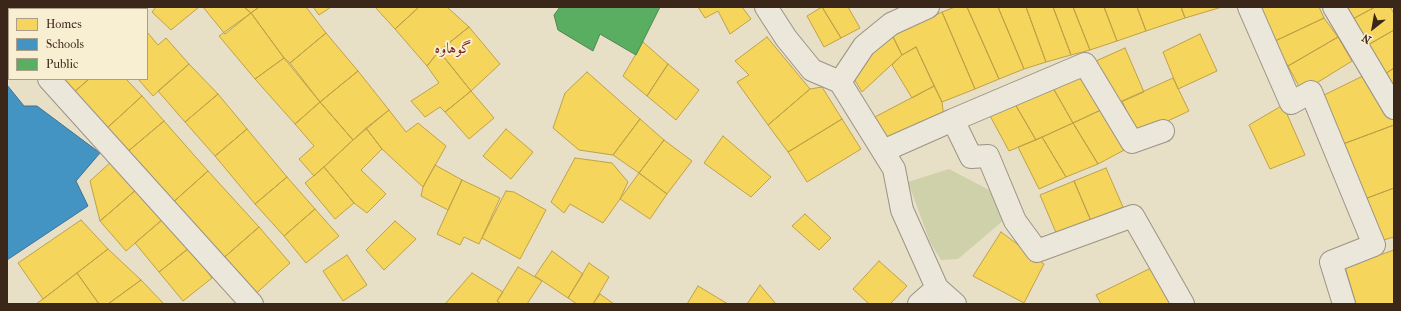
<!DOCTYPE html>
<meta charset="utf-8">
<style>
body{margin:0}
#map{position:relative;width:1401px;height:311px;overflow:hidden;background:#e8dfc7;font-family:"IM FELL French Canon",serif}
canvas{display:block}
.frame{position:absolute;inset:0;border:8px solid #3a2719;pointer-events:none}
.legend{position:absolute;left:8px;top:8px;width:140px;height:72px;box-sizing:border-box;background:#f8eed2;border:1px solid #ac9e88;margin:0;padding:5px 7px;list-style:none;font-size:12px;color:#3a2719}
.legend li{display:flex;align-items:center;gap:8px;height:20px}
.legend b{width:20px;border:1px solid #ac9e88}
.north{position:absolute;left:1353px;top:8px;width:40px;height:40px;-webkit-text-stroke:3px #f8eed2;paint-order:stroke;rotate:211deg;font-size:11px;font-weight:700;line-height:16px;text-align:center;color:#3a2719}
.north::after{content:'';display:block;margin:auto;width:14px;height:18px;background:#3a2719;clip-path:polygon(50% 0,100% 100%,50% 72%,0 100%)}
</style>
<div id="map">
<canvas width="1401" height="311"></canvas>
<div class="frame"></div>
<ul class="legend">
<li><b style="height:11px;background:#f6d55c"></b>Homes</li>
<li><b style="height:11px;background:#4393c3"></b>Schools</li>
<li><b style="height:11px;background:#5aae61"></b>Public</li>
</ul>
<div class="north">N</div>
</div>
<script>
const context = document.querySelector('canvas').getContext('2d');
context.lineJoin = 'round';
function fillPath(path, color) {
  context.fillStyle = color;
  context.fill(path, 'evenodd');
}
function toPath(rows) {
  const path = new Path2D();
  for (const r of rows) {
    path.moveTo(r[0], r[1]);
    for (let i = 2; i < r.length; i += 2) path.lineTo(r[i], r[i + 1]);
  }
  return path;
}
function trace(path, color, width, dash) {
  context.strokeStyle = color;
  context.lineWidth = width;
  context.lineCap = dash ? 'butt' : 'round';
  context.setLineDash(dash || []);
  context.stroke(path);
}
function label(font, color, halo, rows, align = 'center') {
  context.font = font + ' "IM FELL French Canon",Amiri,serif';
  context.lineWidth = 4;
  context.setLineDash([]);
  context.textBaseline = 'middle';
  context.strokeStyle = halo;
  context.fillStyle = color;
  for (const [text, x, y, turn = 0] of rows) {
    context.save();
    context.translate(x, y);
    context.rotate((+turn || 0) * Math.PI / 180);
    context.textAlign = isNaN(turn) ? turn : align;
    if (halo) context.strokeText(text, 0, 0);
    context.fillText(text, 0, 0);
    context.restore();
  }
}
fillPath(toPath([
 [949,169,991,191,1004,220,958,259,941,260,930,242,908,182]
]), '#ced1aa');
const homes = toPath([
 [156,7,199,7,171,30,152,12,156,7],
 [203,7,244,7,251,13,225,34,203,7],
 [244,7,259,7,251,13,244,7],
 [259,7,306,7,326,33,290,63,284,58,251,13,259,7],
 [313,7,331,7,319,15,313,7],
 [375,7,419,7,395,29,375,7],
 [419,7,447,7,469,27,439,51,427,66,395,29,419,7],
 [698,7,742,7,751,19,730,34,718,11,705,18,698,7],
 [822,7,848,7,860,28,841,38,822,7],
 [822,7,841,38,824,47,807,16,822,7],
 [955,7,967,7,999,79,975,89,942,12,955,7],
 [967,7,998,7,1024,69,999,79,967,7],
 [998,7,1026,7,1046,62,1024,69,998,7],
 [1026,7,1053,7,1071,55,1046,62,1026,7],
 [1053,7,1073,7,1090,50,1071,55,1053,7],
 [1073,7,1104,7,1117,41,1090,50,1073,7],
 [1104,7,1137,7,1146,31,1117,41,1104,7],
 [1137,7,1181,7,1185,18,1146,31,1137,7],
 [1181,7,1222,7,1185,18,1181,7],
 [1257,7,1319,7,1324,18,1273,42,1257,7],
 [1343,7,1375,7,1351,20,1343,7],
 [1375,7,1390,7,1394,13,1394,30,1368,45,1351,20,1375,7],
 [942,12,975,89,942,102,916,47,902,55,892,35,942,12],
 [251,13,284,58,255,79,219,36,251,13],
 [1324,18,1338,37,1288,66,1273,42,1324,18],
 [469,27,500,64,471,91,439,51,469,27],
 [1394,30,1394,68,1385,74,1368,45,1394,30],
 [147,32,158,45,166,38,189,64,153,96,138,79,147,79,147,32],
 [326,33,358,71,320,102,290,63,326,33],
 [1200,34,1217,71,1178,89,1163,52,1200,34],
 [892,35,902,55,862,92,851,74,869,49,892,35],
 [767,37,810,89,768,125,737,82,749,75,735,61,767,37],
 [1338,37,1352,61,1302,92,1288,66,1338,37],
 [643,42,668,64,647,96,623,76,643,42],
 [916,47,934,86,912,98,892,65,902,55,916,47],
 [1125,48,1144,92,1114,105,1096,61,1125,48],
 [439,51,471,91,445,112,440,107,425,117,411,101,439,83,427,66,439,51],
 [284,58,320,102,295,124,255,79,284,58],
 [189,64,218,94,185,122,158,91,189,64],
 [668,64,699,90,676,120,647,96,668,64],
 [1394,68,1394,89,1385,74,1394,68],
 [358,71,389,110,353,140,320,102,358,71],
 [587,72,640,119,613,155,579,150,553,128,565,93,587,72],
 [1367,74,1394,120,1394,125,1343,144,1322,96,1367,74],
 [1082,75,1103,109,1073,123,1053,88,1082,75],
 [1173,78,1189,111,1138,135,1122,101,1173,78],
 [60,79,89,79,73,93,60,79],
 [89,79,126,79,142,96,106,129,73,93,89,79],
 [934,86,942,102,944,118,887,143,871,119,934,86],
 [822,87,842,119,788,152,768,125,810,89,822,87],
 [1053,88,1073,123,1036,140,1015,104,1053,88],
 [471,91,494,118,469,139,445,112,471,91],
 [218,94,247,129,215,156,185,122,218,94],
 [142,96,164,121,126,153,106,129,142,96],
 [320,102,353,140,314,176,299,159,314,146,295,124,320,102],
 [1015,104,1036,140,1009,151,989,114,1015,104],
 [1283,105,1305,155,1270,169,1249,125,1283,105],
 [1103,109,1128,148,1098,164,1073,123,1103,109],
 [389,110,406,132,418,123,446,146,423,187,382,149,366,128,389,110],
 [640,119,664,140,639,173,613,155,640,119],
 [842,119,861,149,807,182,788,152,842,119],
 [164,121,208,171,170,205,126,153,164,121],
 [1073,123,1098,164,1066,177,1042,137,1073,123],
 [1394,125,1394,188,1362,200,1343,144,1394,125],
 [366,128,382,149,361,170,386,194,367,213,354,203,324,167,366,128],
 [247,129,287,177,255,204,215,156,247,129],
 [506,129,533,152,511,179,483,156,506,129],
 [723,136,771,177,751,197,704,163,723,136],
 [1042,137,1066,177,1039,189,1018,147,1042,137],
 [664,140,692,161,667,194,639,173,664,140],
 [575,158,612,163,628,182,620,199,603,223,570,204,564,213,551,202,575,158],
 [112,161,137,189,100,221,90,181,112,161],
 [435,165,462,180,448,210,421,196,423,187,435,165],
 [324,167,354,203,335,219,305,183,324,167],
 [1106,168,1123,207,1091,221,1074,181,1106,168],
 [208,171,259,227,220,261,170,205,208,171],
 [639,173,667,194,650,219,620,199,639,173],
 [287,177,315,209,284,236,255,204,287,177],
 [462,180,500,198,479,244,464,237,460,245,437,234,462,180],
 [1074,181,1091,221,1057,235,1040,195,1074,181],
 [1394,188,1394,237,1380,241,1362,200,1394,188],
 [137,189,163,219,126,251,100,221,137,189],
 [506,191,514,192,546,210,520,259,482,238,506,191],
 [315,209,339,236,306,263,284,236,315,209],
 [805,214,831,238,819,250,792,226,805,214],
 [163,219,189,248,159,272,135,243,163,219],
 [81,220,108,249,43,299,18,263,81,220],
 [395,221,416,239,384,270,366,250,395,221],
 [259,227,290,263,252,297,220,261,259,227],
 [1001,232,1044,264,1024,303,973,276,1001,232],
 [189,248,212,278,183,301,159,272,189,248],
 [108,249,141,280,108,304,99,304,77,273,108,249],
 [1394,250,1394,304,1356,304,1345,267,1394,250],
 [552,251,583,274,568,298,535,276,552,251],
 [347,255,367,285,343,301,323,271,347,255],
 [879,261,907,286,890,304,869,304,853,289,879,261],
 [589,263,609,277,593,304,577,304,568,298,589,263],
 [518,267,542,281,527,304,501,304,497,301,518,267],
 [1153,267,1171,304,1101,304,1096,295,1153,267],
 [77,273,99,304,36,304,43,299,77,273],
 [472,273,503,292,497,301,501,304,445,304,472,273],
 [141,280,164,304,108,304,141,280],
 [760,285,776,304,747,304,760,285],
 [698,286,728,304,687,304,698,286],
 [600,294,614,304,593,304,600,294]
]);
fillPath(homes, '#f6d55c');
trace(homes, '#bea148', 1);
const schools = toPath([
 [7,85,24,106,37,106,100,153,76,181,88,206,7,260,7,85]
]);
fillPath(schools, '#4393c3');
trace(schools, '#407390', 1);
const public = toPath([
 [560,7,660,7,636,55,600,34,593,51,558,30,554,15,560,7]
]);
fillPath(public, '#5aae61');
trace(public, '#50864b', 1);
const street = toPath([
 [766,7,786,38,812,70,840,82,894,169,902,210,937,288],
 [1249,7,1291,103,1311,92,1374,245,1331,262,1344,304],
 [1334,7,1394,108],
 [80,9,81,7],
 [49,79,252,304],
 [840,82,864,46,891,24,928,7],
 [953,120,1085,64,1132,142,1163,131],
 [883,151,953,120,971,157,988,156,1015,221,1037,251,1133,216,1183,304],
 [919,304,937,288,955,304]
]);
trace(street, '#9b9384', 24);
trace(street, '#ebe7db', 22);
label('15px', '#7a1f14', '#f8eed2', [
 ["گوہاوہ",453,49]
]);
</script>
